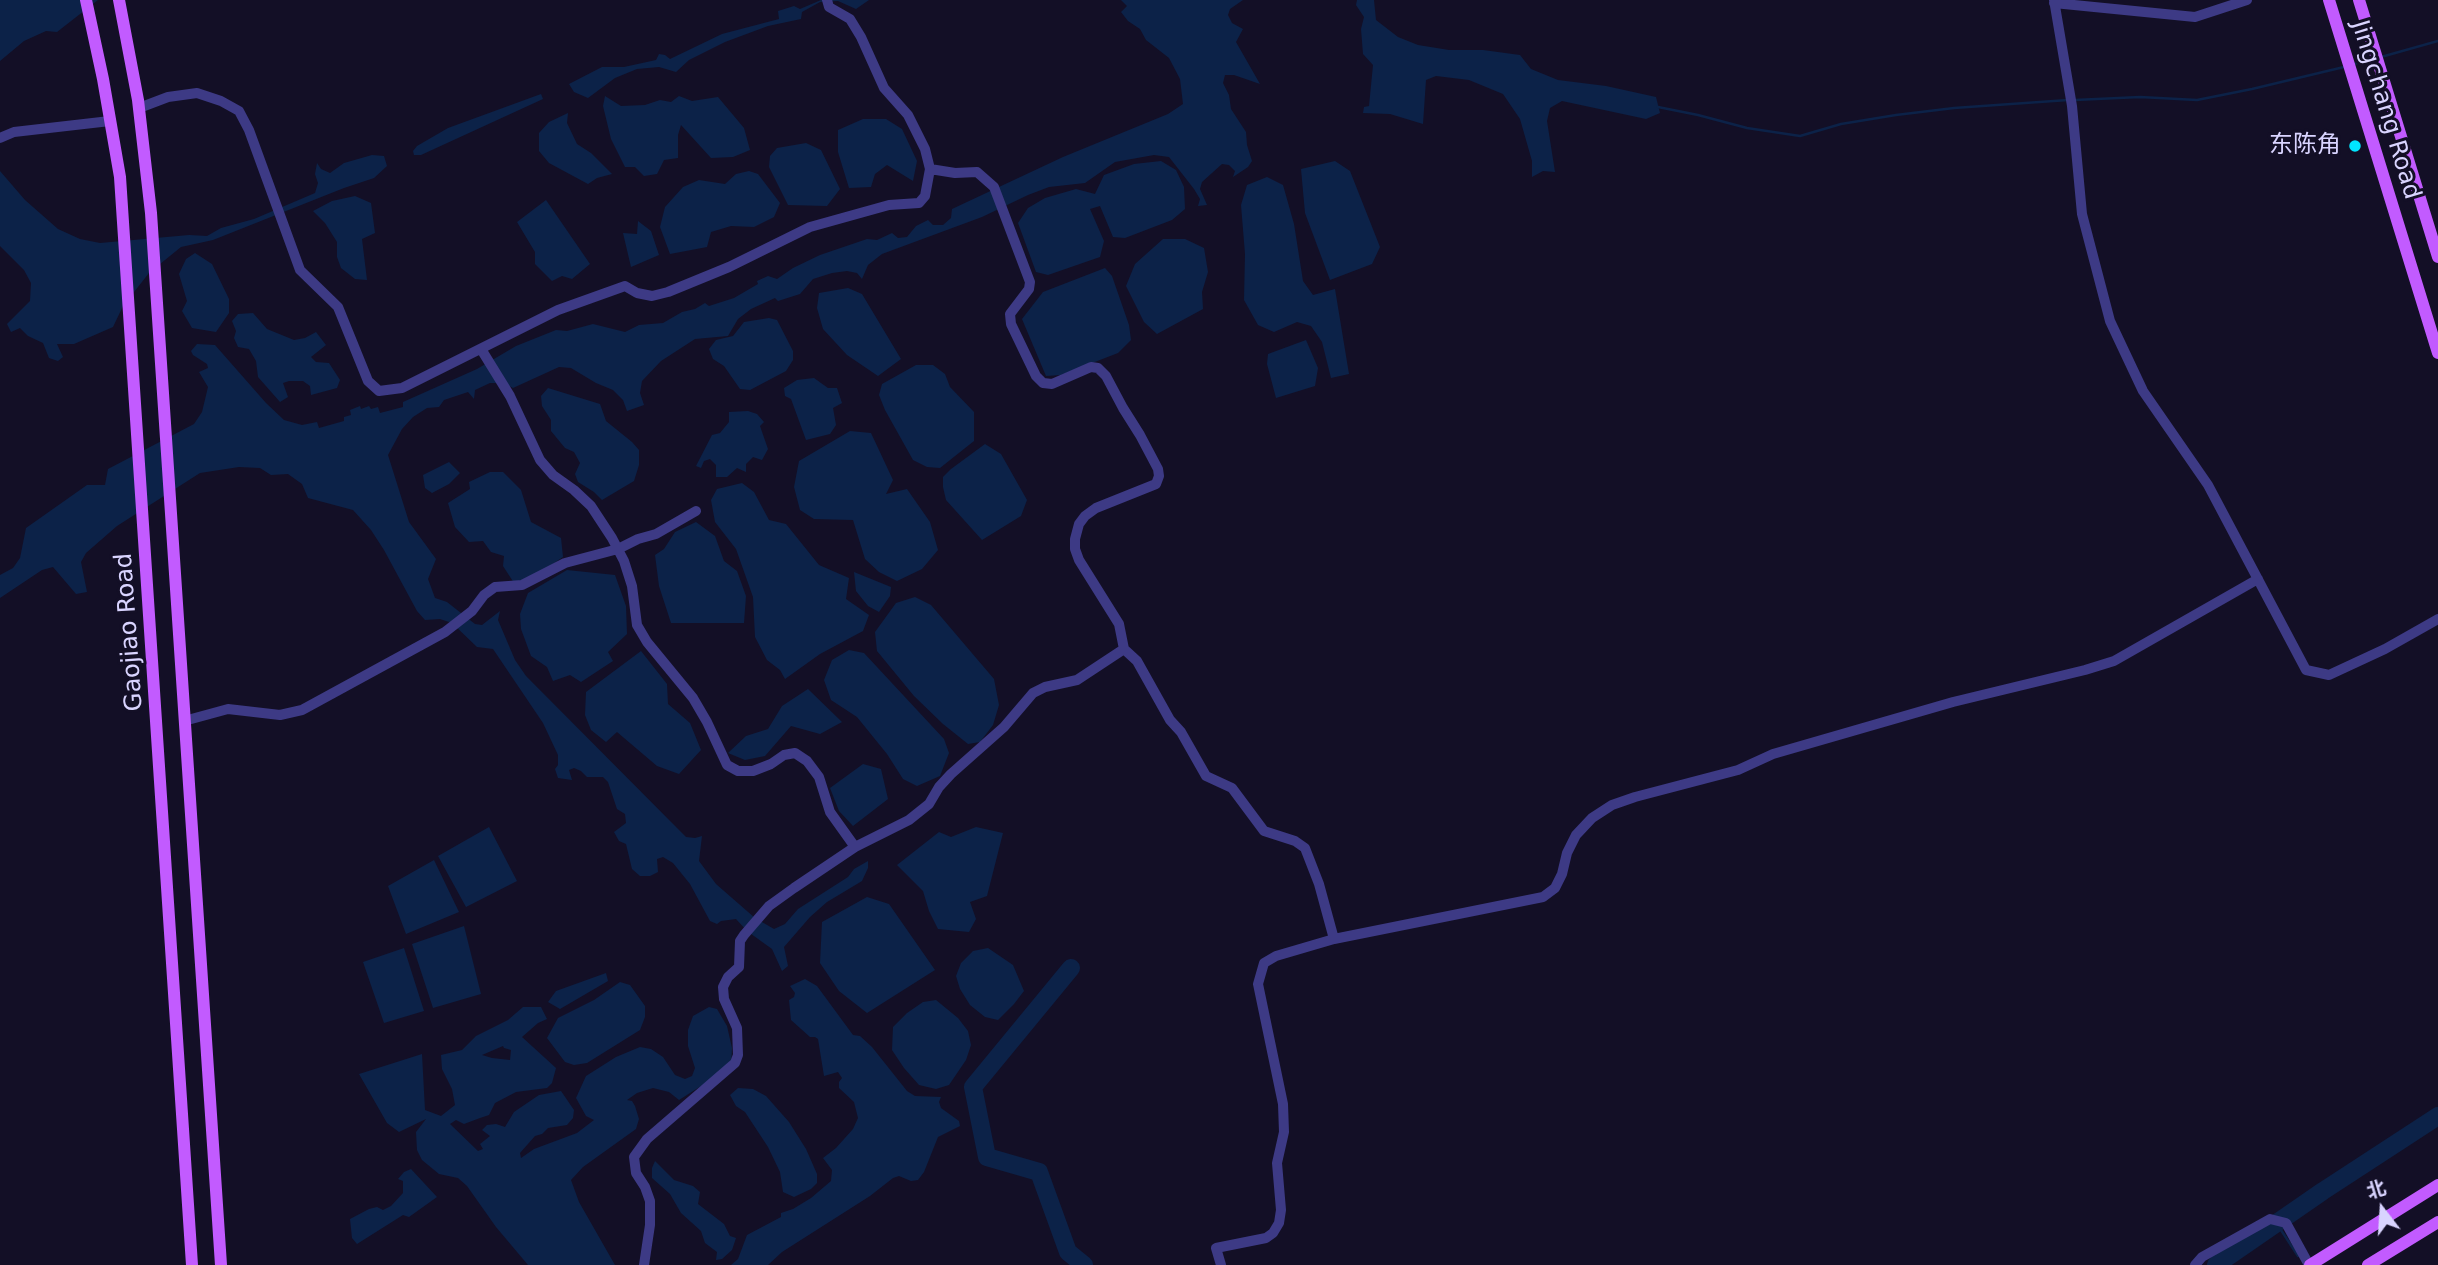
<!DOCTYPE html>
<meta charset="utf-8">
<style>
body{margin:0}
#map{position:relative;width:2438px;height:1265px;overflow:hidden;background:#130f26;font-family:"DejaVu Sans","Noto Sans SC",sans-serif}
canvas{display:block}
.north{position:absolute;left:2347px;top:1174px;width:70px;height:70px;-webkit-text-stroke:5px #130f26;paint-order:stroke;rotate:343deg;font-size:19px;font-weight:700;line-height:28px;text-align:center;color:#d9d4ff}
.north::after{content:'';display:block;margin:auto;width:24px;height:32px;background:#d9d4ff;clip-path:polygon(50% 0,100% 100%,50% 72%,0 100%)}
</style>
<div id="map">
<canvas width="2438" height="1265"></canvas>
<div class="north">北</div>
</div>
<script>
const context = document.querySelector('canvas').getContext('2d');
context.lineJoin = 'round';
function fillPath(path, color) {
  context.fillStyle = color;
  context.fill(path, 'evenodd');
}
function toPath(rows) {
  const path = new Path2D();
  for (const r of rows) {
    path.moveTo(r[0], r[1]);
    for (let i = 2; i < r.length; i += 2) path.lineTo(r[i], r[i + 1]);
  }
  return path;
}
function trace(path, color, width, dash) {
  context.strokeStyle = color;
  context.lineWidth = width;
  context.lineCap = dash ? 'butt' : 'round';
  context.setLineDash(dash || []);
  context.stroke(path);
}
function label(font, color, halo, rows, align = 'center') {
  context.font = font + ' "DejaVu Sans","Noto Sans SC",sans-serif';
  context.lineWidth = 6;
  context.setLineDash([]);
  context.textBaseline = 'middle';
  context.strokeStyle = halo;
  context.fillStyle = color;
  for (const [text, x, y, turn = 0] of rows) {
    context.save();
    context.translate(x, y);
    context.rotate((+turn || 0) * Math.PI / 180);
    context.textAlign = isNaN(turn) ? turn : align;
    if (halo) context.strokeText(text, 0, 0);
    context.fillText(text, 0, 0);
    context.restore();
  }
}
fillPath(toPath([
 [0,0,98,0,57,32,46,31,24,41,0,61],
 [821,0,869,0,856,9,838,1,820,2,802,12,801,19,768,26,725,42,689,60,676,72,659,67,637,69,615,78,588,98,574,92,569,84,602,67,624,67,656,60,659,54,665,55,670,59,722,34,779,19,778,11,794,6,800,9],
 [1121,0,1243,0,1230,9,1228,15,1232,23,1243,29,1236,42,1260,84,1234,75,1225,75,1223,83,1229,95,1231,109,1246,132,1247,145,1252,161,1248,167,1233,177,1235,171,1229,165,1222,164,1202,182,1200,189,1207,205,1198,206,1200,199,1194,189,1169,157,1154,155,1115,162,1085,183,1049,187,1028,195,982,217,882,254,868,265,862,279,857,273,847,271,832,273,813,279,800,294,778,301,775,298,751,309,738,319,728,336,695,339,661,361,642,381,640,393,644,405,627,411,623,400,613,390,596,383,571,368,559,367,513,388,504,383,490,383,475,390,474,399,468,392,444,400,439,407,427,408,413,417,402,429,388,455,409,522,436,559,428,579,435,598,447,602,475,624,482,625,500,611,498,620,515,660,526,676,686,837,695,838,702,836,699,861,716,884,755,918,774,929,785,924,798,909,848,877,854,869,868,861,868,868,862,881,827,902,810,917,784,947,788,966,782,971,772,949,747,931,736,919,721,921,717,924,710,921,690,884,673,863,663,857,657,859,658,872,650,876,640,876,632,869,626,844,619,841,614,832,626,823,625,814,617,809,608,782,603,777,587,777,581,771,574,768,569,770,572,780,558,778,555,769,558,765,558,755,543,723,493,649,477,647,452,623,440,619,425,620,417,611,384,550,371,530,353,510,308,498,302,484,288,474,271,475,260,468,239,467,200,473,117,526,86,553,81,562,87,592,76,594,53,567,42,570,0,598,0,575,13,568,20,558,26,528,87,485,105,485,108,469,194,424,202,412,208,387,199,372,208,368,207,364,193,355,191,351,197,344,215,345,266,403,284,420,302,425,317,422,319,428,344,421,344,417,351,415,350,410,360,406,361,409,369,406,371,409,378,407,380,413,403,407,403,402,477,369,516,346,556,330,567,331,593,324,625,332,639,325,663,323,682,312,695,309,705,303,709,306,734,298,758,284,757,281,768,276,777,279,793,268,820,255,867,239,877,240,892,233,898,238,907,237,916,226,928,220,933,225,943,225,951,218,952,209,1063,157,1168,114,1183,104,1180,79,1169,58,1146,40,1140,29,1128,21,1121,12,1127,6],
 [1357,0,1374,0,1376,20,1398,37,1418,45,1449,50,1483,50,1520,55,1531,69,1558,80,1606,86,1656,97,1660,113,1646,119,1562,101,1550,108,1547,121,1555,172,1543,171,1532,177,1532,161,1520,119,1503,94,1469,80,1436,76,1426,80,1423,124,1390,114,1363,113,1364,107,1369,106,1373,65,1363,54,1361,29,1364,17,1356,5],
 [541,94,543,99,421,155,414,155,413,151,417,146,448,128],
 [605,96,621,106,645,105,660,100,671,102,679,96,692,101,718,97,744,128,750,150,733,157,711,158,681,125,678,135,678,158,664,160,657,174,644,176,635,167,625,167,611,139,603,106],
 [568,113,567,123,577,144,591,153,612,174,597,178,588,184,549,163,539,151,539,133,549,122],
 [863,119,886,119,902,129,917,161,913,181,887,165,875,174,871,187,849,188,838,152,838,130],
 [806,143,821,150,840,189,827,206,788,205,769,167,770,156,777,148],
 [372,155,384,156,387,166,374,178,344,188,213,240,181,247,149,273,123,306,113,327,74,344,57,344,63,357,58,361,49,358,43,343,28,336,20,328,11,332,7,324,30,301,31,283,24,270,0,246,0,171,25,200,58,229,80,239,100,243,189,235,207,236,221,228,254,219,315,193,318,183,315,174,317,163,321,169,330,173,344,163],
 [1161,161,1176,170,1184,187,1185,209,1172,220,1125,238,1113,237,1100,206,1090,209,1104,241,1100,257,1048,275,1036,272,1018,223,1028,208,1045,198,1076,189,1095,194,1104,175,1134,164],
 [1335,161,1350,171,1380,247,1372,264,1330,280,1305,213,1301,169],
 [749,171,758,174,780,203,774,217,754,227,731,226,711,232,707,247,670,254,660,227,665,207,683,187,699,180,725,184,736,174],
 [1267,177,1283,185,1294,224,1303,281,1313,295,1335,289,1349,374,1331,378,1322,342,1311,326,1297,322,1274,332,1258,325,1244,300,1245,254,1241,205,1247,185],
 [355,196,371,203,375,233,362,239,367,280,355,279,341,268,337,257,337,242,325,223,313,211,332,201],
 [546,200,590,264,572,279,562,276,552,281,535,264,535,252,517,222],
 [638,221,651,231,659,255,631,267,623,233,637,234],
 [1163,239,1185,239,1204,248,1208,272,1202,292,1203,309,1157,334,1144,322,1126,286,1135,264],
 [195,253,212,264,229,299,229,313,216,332,192,328,182,311,187,301,179,274,186,259],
 [1105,268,1112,276,1129,325,1131,340,1118,353,1061,375,1046,376,1022,319,1043,292],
 [848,288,862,294,901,359,878,376,847,355,823,329,817,308,819,293],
 [253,313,267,329,294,340,305,338,316,332,326,345,311,357,316,362,329,363,340,380,337,388,311,395,310,386,303,381,289,381,283,383,288,397,280,402,258,377,256,361,249,349,238,347,234,338,236,331,232,321,238,314],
 [769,318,777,320,793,351,793,360,786,371,750,390,740,389,724,366,713,359,709,349,716,340,733,336,744,322],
 [1306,340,1318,368,1315,386,1276,398,1267,364,1268,354],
 [916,365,933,365,945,374,950,387,974,412,974,441,940,468,927,467,913,460,885,410,879,395,882,384],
 [814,378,828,388,837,388,842,403,833,408,836,425,830,434,806,440,791,399,785,396,784,388,797,380],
 [548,388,600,404,606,421,632,442,639,450,639,465,634,481,602,500,594,492,578,482,575,474,580,463,574,452,565,448,551,431,551,420,542,406,541,396],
 [748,411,757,414,764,422,760,426,768,449,762,460,753,457,746,464,746,472,737,468,727,477,716,477,716,465,710,459,704,461,701,468,696,466,712,435,720,433,729,422,729,412],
 [850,431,871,433,893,480,886,494,907,489,930,522,938,550,922,569,897,581,879,572,865,559,853,520,814,519,800,510,794,487,799,461],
 [985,444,1001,454,1027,500,1021,516,982,540,946,500,943,487,943,477,951,469],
 [449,462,460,473,449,484,432,493,425,488,423,475],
 [490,472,503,472,521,490,531,522,561,538,563,557,537,575,514,583,503,566,504,556,491,552,483,541,469,542,455,527,448,503,470,489,469,482],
 [742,483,754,492,769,520,786,524,819,565,849,578,846,599,869,615,863,631,820,654,785,679,780,670,767,660,755,637,753,597,736,549,715,522,711,500,717,489],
 [696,522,715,536,724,561,737,571,746,596,744,623,671,623,659,586,655,555,664,549,675,532],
 [567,570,615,575,626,606,627,634,608,652,613,661,581,682,570,675,553,681,547,667,531,656,521,629,520,614,528,593],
 [854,572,891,587,890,596,879,612,868,606,856,591],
 [915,597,931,605,994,679,999,705,993,725,980,742,968,744,943,724,914,696,877,651,875,632,896,603],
 [849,650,864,653,944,739,949,753,940,776,917,786,903,779,887,754,857,717,831,700,824,680,832,660],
 [641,651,667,684,668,704,690,723,701,750,679,774,657,766,617,732,606,742,591,730,585,715,586,692],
 [808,689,842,722,820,734,791,726,765,756,745,760,728,753,746,736,768,729,782,706],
 [863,764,881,769,888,799,853,826,839,811,830,788],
 [489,827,517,881,466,907,438,856],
 [976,827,1003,833,987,896,970,902,976,919,969,932,938,929,929,911,923,891,897,865,939,832,951,837],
 [434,860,459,912,406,934,388,886],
 [867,897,889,904,935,970,867,1013,839,991,820,963,822,922],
 [464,926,481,994,433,1008,412,944],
 [404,948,424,1011,384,1023,363,962],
 [988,948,1013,965,1024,991,1014,1004,998,1020,985,1017,970,1005,960,989,956,976,961,963,973,951],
 [606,973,608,981,560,1009,548,1002,556,991],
 [805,979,817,986,853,1035,860,1036,872,1047,907,1091,915,1096,941,1097,939,1102,941,1108,959,1121,960,1126,938,1137,924,1172,918,1180,911,1181,899,1176,893,1178,870,1196,782,1252,768,1265,731,1265,738,1259,747,1235,781,1217,781,1213,793,1209,811,1198,831,1181,832,1170,823,1158,836,1148,853,1129,858,1118,854,1102,839,1088,839,1082,842,1078,838,1072,824,1076,818,1039,815,1037,810,1037,791,1020,789,1000,794,997,795,993,790,986],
 [620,982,630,985,645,1006,645,1017,640,1030,587,1063,574,1065,565,1062,547,1038,558,1018,594,1000],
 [936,1000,958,1018,968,1031,971,1045,966,1060,949,1085,936,1089,919,1085,904,1068,892,1050,893,1027,907,1013,923,1002],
 [523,1007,541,1007,547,1019,538,1023,522,1037,556,1068,552,1083,547,1088,516,1092,495,1103,489,1115,480,1118,464,1124,456,1120,450,1124,478,1151,483,1149,480,1144,490,1136,482,1130,487,1125,496,1124,505,1127,514,1112,539,1095,561,1091,574,1110,573,1118,567,1125,548,1128,542,1134,535,1136,520,1153,521,1158,534,1149,577,1133,594,1120,586,1116,576,1098,586,1076,616,1057,640,1047,651,1049,663,1057,675,1075,685,1079,692,1076,695,1068,688,1046,688,1030,693,1016,709,1007,717,1009,727,1026,732,1048,731,1067,679,1100,669,1092,653,1088,637,1093,627,1100,632,1101,635,1106,639,1119,636,1129,583,1167,571,1180,579,1202,615,1265,528,1265,496,1227,467,1186,458,1178,439,1174,422,1160,417,1150,416,1132,426,1119,399,1132,387,1123,359,1074,422,1054,425,1110,441,1116,455,1105,452,1089,442,1069,441,1055,462,1050,476,1036,508,1020],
 [503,1046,504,1048,511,1050,510,1060,492,1058,482,1055],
 [738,1088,753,1089,766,1096,789,1122,806,1149,817,1174,817,1183,811,1189,794,1197,783,1192,780,1172,768,1147,745,1112,736,1106,730,1095],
 [655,1161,674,1180,693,1186,700,1192,698,1204,724,1224,730,1236,736,1238,732,1250,722,1259,716,1260,717,1252,705,1243,701,1231,681,1213,670,1194,652,1178,652,1168],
 [411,1169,437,1197,409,1217,403,1215,357,1244,352,1238,350,1219,369,1209,377,1207,383,1210,391,1206,403,1193,403,1181,398,1179,404,1172]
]), '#0c2248');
trace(toPath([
 [2381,57,2438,41],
 [2354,64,2371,59],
 [2075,100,2140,97,2197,100,2252,89,2344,67],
 [1658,107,1698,115,1747,128,1800,136,1841,124,1896,115,1954,108,2068,100],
 [2279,1227,2298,1256]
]), '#0c2248', 2.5);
trace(toPath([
 [1071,968,973,1087,987,1157,1039,1172,1068,1252,1084,1265],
 [2216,1265,2323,1191,2438,1116]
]), '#0c2248', 18);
trace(toPath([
 [2054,0,2072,106,2082,214,2110,321,2143,391,2208,485,2306,670,2329,675,2385,649,2438,619],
 [2054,3,2195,17,2247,0],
 [139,108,168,97,197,93,221,101,239,111,249,130,300,270,338,307,368,381,379,391,402,388,558,310,625,286,637,293,652,296,668,292,729,267,810,227,889,205,919,203,925,196,930,169,925,149,908,115,884,88,861,37,850,19,829,7,827,0],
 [0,138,14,132,110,121],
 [930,169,955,173,977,172,994,187,1030,282,1029,289,1010,314,1011,324,1036,376,1043,383,1052,384,1091,367,1098,368,1106,376,1123,408,1140,435,1158,469,1159,476,1156,484,1096,508,1085,516,1079,524,1075,539,1075,549,1079,560,1119,624,1124,649,1137,661,1170,720,1181,732,1206,776,1232,788,1264,831,1295,841,1305,848,1319,884,1334,939],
 [481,349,510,396,540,460,553,475,574,490,591,506,612,538,624,561,632,586,637,625,647,642,693,698,707,722,727,765,738,771,753,771,771,764,784,755,795,753,807,761,819,777,830,812,855,847],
 [184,721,228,709,280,715,302,710,445,632,472,611,484,595,495,587,522,585,565,563,618,549,638,539,656,534,696,511],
 [644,1265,650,1225,650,1201,645,1187,636,1173,634,1157,647,1139,735,1063,738,1055,737,1028,724,999,723,987,728,977,739,967,740,941,744,935,769,906,794,888,855,847,909,820,929,804,939,787,951,774,1004,727,1033,693,1045,687,1077,680,1124,649],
 [1221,1265,1216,1248,1266,1238,1273,1233,1279,1223,1281,1210,1277,1163,1284,1132,1283,1104,1258,984,1264,963,1276,956,1334,939,1543,897,1555,888,1562,874,1567,853,1576,835,1592,818,1612,805,1635,797,1738,770,1773,754,1953,702,2085,670,2114,661,2258,579],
 [2195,1265,2202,1257,2270,1219,2286,1223,2309,1265]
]), '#3d3a85', 10);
trace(toPath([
 [86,0,103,79,120,177,192,1265],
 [119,0,138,100,151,213,221,1265],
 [2329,0,2438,353],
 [2359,0,2438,257],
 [2310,1265,2438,1185],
 [2368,1265,2438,1222]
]), '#c25bff', 12);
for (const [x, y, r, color] of [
 [2355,146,7,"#00e5ff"]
]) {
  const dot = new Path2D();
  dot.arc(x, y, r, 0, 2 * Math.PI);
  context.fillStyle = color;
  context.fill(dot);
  trace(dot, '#130f26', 2.5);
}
label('24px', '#d9d4ff', '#130f26', [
 ["Jingchang Road",2385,110,73],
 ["Gaojiao Road",130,632,-94]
]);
label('24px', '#d9d4ff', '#130f26', [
 ["东陈角",2341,146]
], 'right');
</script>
